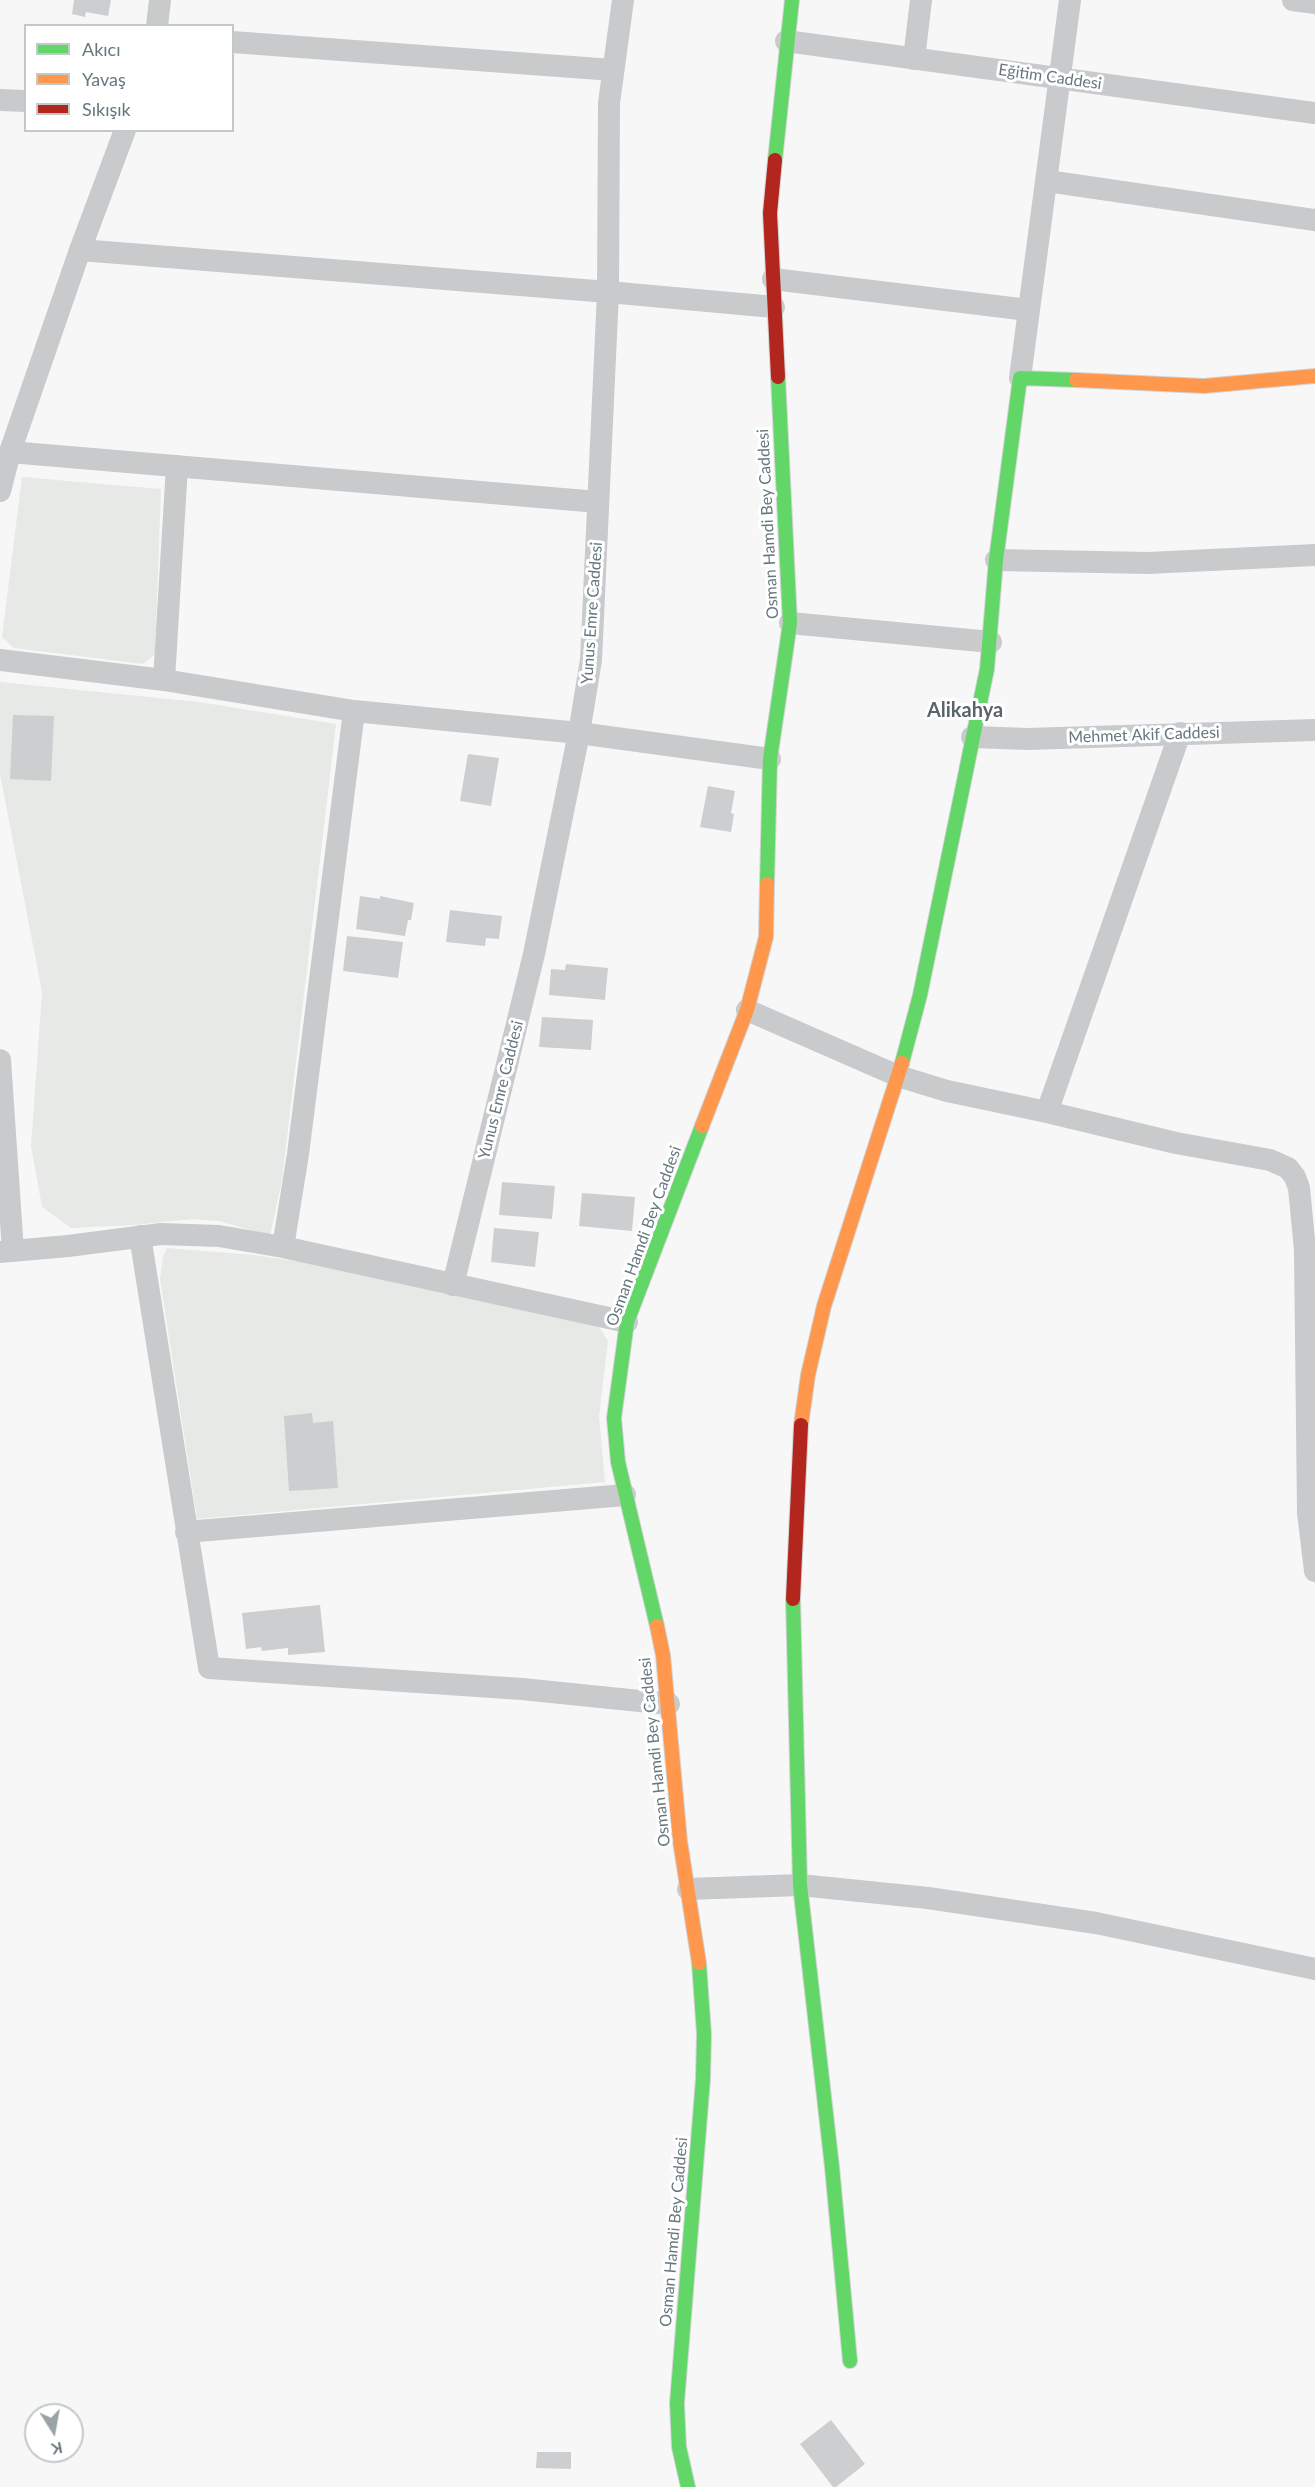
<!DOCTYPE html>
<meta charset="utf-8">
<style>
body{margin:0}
#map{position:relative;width:1315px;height:2487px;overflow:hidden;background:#f7f7f7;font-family:Lato,sans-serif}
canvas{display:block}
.legend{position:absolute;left:24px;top:24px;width:210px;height:108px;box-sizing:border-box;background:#fff;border:2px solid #c2c9cb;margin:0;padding:8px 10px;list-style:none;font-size:18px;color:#66787e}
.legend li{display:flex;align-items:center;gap:12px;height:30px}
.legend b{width:30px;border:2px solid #c2c9cb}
.north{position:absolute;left:24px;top:2403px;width:60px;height:60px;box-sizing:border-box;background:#fff;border:2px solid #c2c9cb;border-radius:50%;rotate:169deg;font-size:16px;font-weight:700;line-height:24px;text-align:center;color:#66787e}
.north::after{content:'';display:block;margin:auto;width:21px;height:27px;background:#99a4a8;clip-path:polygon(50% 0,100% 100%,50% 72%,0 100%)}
</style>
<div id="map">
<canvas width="1315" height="2487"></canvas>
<ul class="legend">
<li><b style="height:8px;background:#63d668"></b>Akıcı</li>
<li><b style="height:8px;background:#ff974d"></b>Yavaş</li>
<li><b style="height:8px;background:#b3261e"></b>Sıkışık</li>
</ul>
<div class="north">K</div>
</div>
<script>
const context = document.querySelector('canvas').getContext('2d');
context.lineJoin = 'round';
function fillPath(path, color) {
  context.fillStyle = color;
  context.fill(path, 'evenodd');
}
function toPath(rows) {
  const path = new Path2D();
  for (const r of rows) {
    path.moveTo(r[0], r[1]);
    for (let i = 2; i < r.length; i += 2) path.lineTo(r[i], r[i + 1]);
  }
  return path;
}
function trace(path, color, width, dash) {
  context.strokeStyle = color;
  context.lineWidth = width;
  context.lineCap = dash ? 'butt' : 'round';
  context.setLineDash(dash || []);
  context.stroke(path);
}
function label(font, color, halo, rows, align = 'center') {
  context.font = font + ' Lato,sans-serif';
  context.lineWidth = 6;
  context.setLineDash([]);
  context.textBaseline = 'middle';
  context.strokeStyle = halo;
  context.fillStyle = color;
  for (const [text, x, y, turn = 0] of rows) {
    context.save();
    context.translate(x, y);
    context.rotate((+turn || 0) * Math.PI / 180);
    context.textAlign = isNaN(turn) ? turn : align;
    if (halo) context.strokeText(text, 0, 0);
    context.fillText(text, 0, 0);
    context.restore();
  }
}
fillPath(toPath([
 [22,477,161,489,155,654,143,664,14,648,2,637],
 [0,682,199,702,336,724,282,1180,270,1236,219,1221,193,1219,133,1225,71,1228,42,1207,31,1146,42,992,0,774],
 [167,1248,253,1255,303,1262,599,1327,608,1341,599,1416,605,1482,197,1519,160,1279,163,1256]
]), '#e6e9e5');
fillPath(toPath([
 [74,0,111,0,108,16,86,12,85,17,72,14],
 [13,715,54,716,51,781,10,779],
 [468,754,499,758,491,806,460,801],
 [708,786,735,791,731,813,734,814,731,832,700,827],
 [360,896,380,899,380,896,414,903,411,920,408,920,405,936,356,929],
 [450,910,502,916,499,939,486,938,485,946,446,942],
 [347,936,403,942,398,978,343,971],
 [566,964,608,968,605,1000,549,995,551,969,565,970],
 [542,1017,593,1020,591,1050,539,1047],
 [502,1182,555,1186,552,1219,499,1215],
 [582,1193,635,1197,632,1231,579,1226],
 [494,1228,539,1232,535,1267,491,1262],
 [312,1413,313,1423,333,1421,338,1488,289,1491,284,1416],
 [320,1605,325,1652,288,1655,288,1648,262,1651,261,1647,246,1649,242,1613],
 [831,2420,865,2464,836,2487,833,2487,800,2444],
 [537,2452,571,2452,571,2469,536,2468]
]), '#cdcecf');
const fast = toPath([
 [775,160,792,0],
 [767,884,770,759,790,623,778,377],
 [902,1063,920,995,987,669,996,560,1020,378,1076,380],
 [793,1599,800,1885,832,2167,850,2361],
 [657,1626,618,1462,614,1418,627,1322,702,1126],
 [688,2487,679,2447,677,2403,703,2079,704,2034,699,1963]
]);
const slow = toPath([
 [1076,380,1204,386,1315,376],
 [702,1126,747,1010,766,937,767,884],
 [801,1425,808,1375,824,1306,902,1063],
 [657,1626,663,1655,680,1841,699,1963]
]);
const jam = toPath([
 [775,160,770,213,778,377],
 [793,1599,801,1425]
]);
trace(fast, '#d2d3d4', 16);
trace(slow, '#d2d3d4', 16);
trace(jam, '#d2d3d4', 16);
trace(toPath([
 [1293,0,1315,3],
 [157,26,160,0],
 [786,41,1315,113],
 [232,42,613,70],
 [914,59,921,0],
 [0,100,26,101],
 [1047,181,1315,220],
 [80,250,608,292,774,307],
 [773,279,1028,310],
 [1020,378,1070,0],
 [10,452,598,502],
 [0,491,10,452,80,250,125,130],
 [996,560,1148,563,1315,555],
 [790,623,991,642],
 [0,660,164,680,354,711,579,733,770,759],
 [164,680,177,466],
 [972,737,1028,739,1315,730],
 [747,1010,898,1076,947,1091,1047,1112,1176,1143,1270,1160,1288,1168,1295,1177,1299,1188,1305,1250,1308,1513,1315,1571],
 [0,1060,13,1251],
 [1047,1112,1180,733],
 [140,1236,209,1668,522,1689,669,1704],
 [283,1247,298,1154,354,711],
 [0,1252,68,1246,161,1234,219,1236,283,1247,627,1322],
 [453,1285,534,954,579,733,591,660,608,292,609,103,623,0],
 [186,1532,625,1495],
 [688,1889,800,1885,928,1898,1096,1923,1315,1969]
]), '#c8cacb', 22);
trace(fast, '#63d668', 14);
trace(slow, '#ff974d', 14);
trace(jam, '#b3261e', 14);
label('16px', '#66787e', '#fff', [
 ["Eğitim Caddesi",1050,77,8],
 ["Osman Hamdi Bey Caddesi",768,524,-93],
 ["Yunus Emre Caddesi",592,613,-86],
 ["Mehmet Akif Caddesi",1144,735,-2],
 ["Yunus Emre Caddesi",501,1090,-76],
 ["Osman Hamdi Bey Caddesi",644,1236,-70],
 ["Osman Hamdi Bey Caddesi",655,1752,-96],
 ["Osman Hamdi Bey Caddesi",674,2232,-85]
]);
label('bold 20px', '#58656a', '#fff', [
 ["Alikahya",965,711]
]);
</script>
